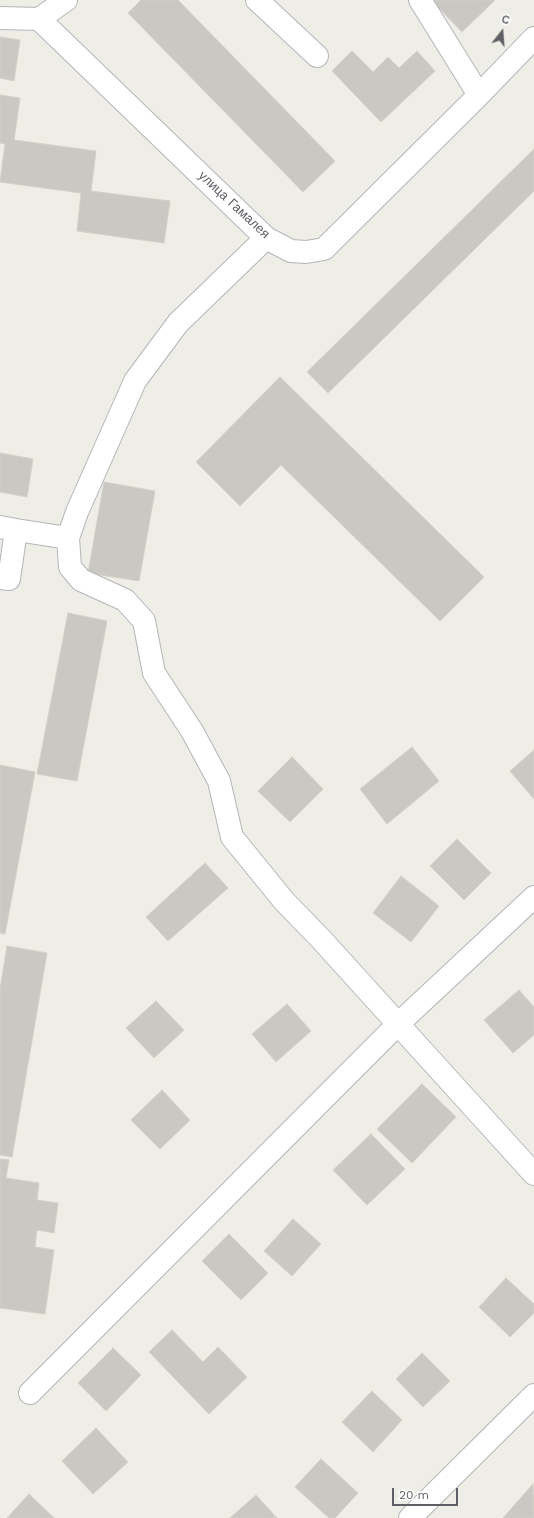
<!DOCTYPE html>
<meta charset="utf-8">
<style>
body{margin:0}
#map{position:relative;width:534px;height:1518px;overflow:hidden;background:#eeeee7;font-family:"Work Sans",sans-serif}
canvas{display:block}
.north{position:absolute;left:482px;top:12px;width:40px;height:40px;-webkit-text-stroke:3px #fff;paint-order:stroke;rotate:17deg;font-size:11px;font-weight:700;line-height:16px;text-align:center;color:#5e6065}
.north::after{content:'';display:block;margin:auto;width:14px;height:18px;background:#5e6065;clip-path:polygon(50% 0,100% 100%,50% 72%,0 100%)}
.scale{position:absolute;left:392px;top:1488px;width:66px;height:18px;box-sizing:border-box;border:2px solid #5e6065;border-top:0;padding-left:5px;font-size:12px;line-height:14px;white-space:nowrap;color:#5e6065;-webkit-text-stroke:3px #fff;paint-order:stroke}
</style>
<div id="map">
<canvas width="534" height="1518"></canvas>
<div class="north">С</div>
<div class="scale">20 m</div>
</div>
<script>
const context = document.querySelector('canvas').getContext('2d');
context.lineJoin = 'round';
function fillPath(path, color) {
  context.fillStyle = color;
  context.fill(path, 'evenodd');
}
function toPath(rows) {
  const path = new Path2D();
  for (const r of rows) {
    path.moveTo(r[0], r[1]);
    for (let i = 2; i < r.length; i += 2) path.lineTo(r[i], r[i + 1]);
  }
  return path;
}
function trace(path, color, width, dash) {
  context.strokeStyle = color;
  context.lineWidth = width;
  context.lineCap = dash ? 'butt' : 'round';
  context.setLineDash(dash || []);
  context.stroke(path);
}
function label(font, color, halo, rows, align = 'center') {
  context.font = font + ' "Work Sans",sans-serif';
  context.lineWidth = 3.5;
  context.setLineDash([]);
  context.textBaseline = 'middle';
  context.strokeStyle = halo;
  context.fillStyle = color;
  for (const [text, x, y, turn = 0] of rows) {
    context.save();
    context.translate(x, y);
    context.rotate((+turn || 0) * Math.PI / 180);
    context.textAlign = isNaN(turn) ? turn : align;
    if (halo) context.strokeText(text, 0, 0);
    context.fillText(text, 0, 0);
    context.restore();
  }
}
const building = toPath([
 [141,0,178,0,335,161,303,192,128,13,141,0],
 [433,0,495,0,462,32,432,1,433,0],
 [0,37,20,40,14,81,0,78,0,37],
 [352,51,373,72,388,57,399,68,417,51,435,71,381,122,332,71,352,51],
 [0,95,20,98,14,140,96,151,91,191,170,201,164,243,77,231,81,193,0,182,5,144,0,143,0,95],
 [534,149,534,191,328,393,307,372,534,149],
 [280,377,484,577,440,621,281,465,240,506,196,462,280,377],
 [0,453,33,459,27,497,0,492,0,453],
 [104,482,155,491,139,581,88,573,104,482],
 [68,613,107,621,77,781,37,774,68,613],
 [412,747,439,781,387,824,360,789,412,747],
 [534,750,534,799,510,771,534,750],
 [292,757,323,789,290,822,258,791,292,757],
 [0,765,35,772,5,934,0,933,0,765],
 [457,839,491,873,464,900,430,866,457,839],
 [205,863,228,888,168,941,146,917,205,863],
 [401,876,439,906,411,942,373,913,401,876],
 [7,946,47,953,12,1157,0,1155,0,989,7,946],
 [519,990,534,1007,534,1035,513,1053,484,1020,519,990],
 [156,1001,184,1030,154,1058,126,1028,156,1001],
 [287,1004,311,1031,276,1062,252,1034,287,1004],
 [422,1084,456,1117,412,1163,377,1129,422,1084],
 [162,1090,190,1120,160,1149,131,1120,162,1090],
 [371,1134,405,1169,367,1205,333,1170,371,1134],
 [0,1159,9,1160,6,1178,39,1183,37,1200,58,1203,54,1233,37,1230,35,1247,54,1250,45,1314,0,1308,0,1159],
 [293,1219,321,1244,292,1276,264,1251,293,1219],
 [229,1234,268,1273,241,1300,202,1261,229,1234],
 [506,1278,534,1304,534,1313,510,1337,479,1307,506,1278],
 [172,1330,203,1362,218,1347,247,1377,209,1414,149,1352,172,1330],
 [113,1348,141,1375,106,1411,78,1383,113,1348],
 [422,1353,450,1381,423,1407,396,1379,422,1353],
 [372,1391,402,1420,373,1452,342,1422,372,1391],
 [96,1428,128,1462,93,1494,62,1461,96,1428],
 [321,1459,358,1493,335,1518,329,1518,295,1487,321,1459],
 [533,1484,534,1518,503,1518,533,1484],
 [29,1494,54,1518,7,1518,29,1494],
 [256,1495,277,1518,230,1518,256,1495]
]);
fillPath(building, '#cac8c3');
trace(building, '#d3d0c6', 1);
const minor = toPath([
 [257,0,317,56],
 [420,0,479,95],
 [0,18,39,19,266,238,291,251,306,252,324,249,479,95,534,38],
 [39,19,66,0],
 [266,238,178,323,135,381,77,512,68,538,70,567,81,580,125,600,144,621,154,673,192,731,219,781,232,837,284,901,320,938,534,1174],
 [0,527,16,530,9,579,0,578],
 [16,530,68,538],
 [30,1393,398,1024,534,897],
 [410,1518,534,1395]
]);
trace(minor, '#b4b5ba', 24);
trace(minor, '#fff', 22);
label('13px', '#5e6065', '#fff', [
 ["улица Гамалея",234,205,43]
]);
</script>
